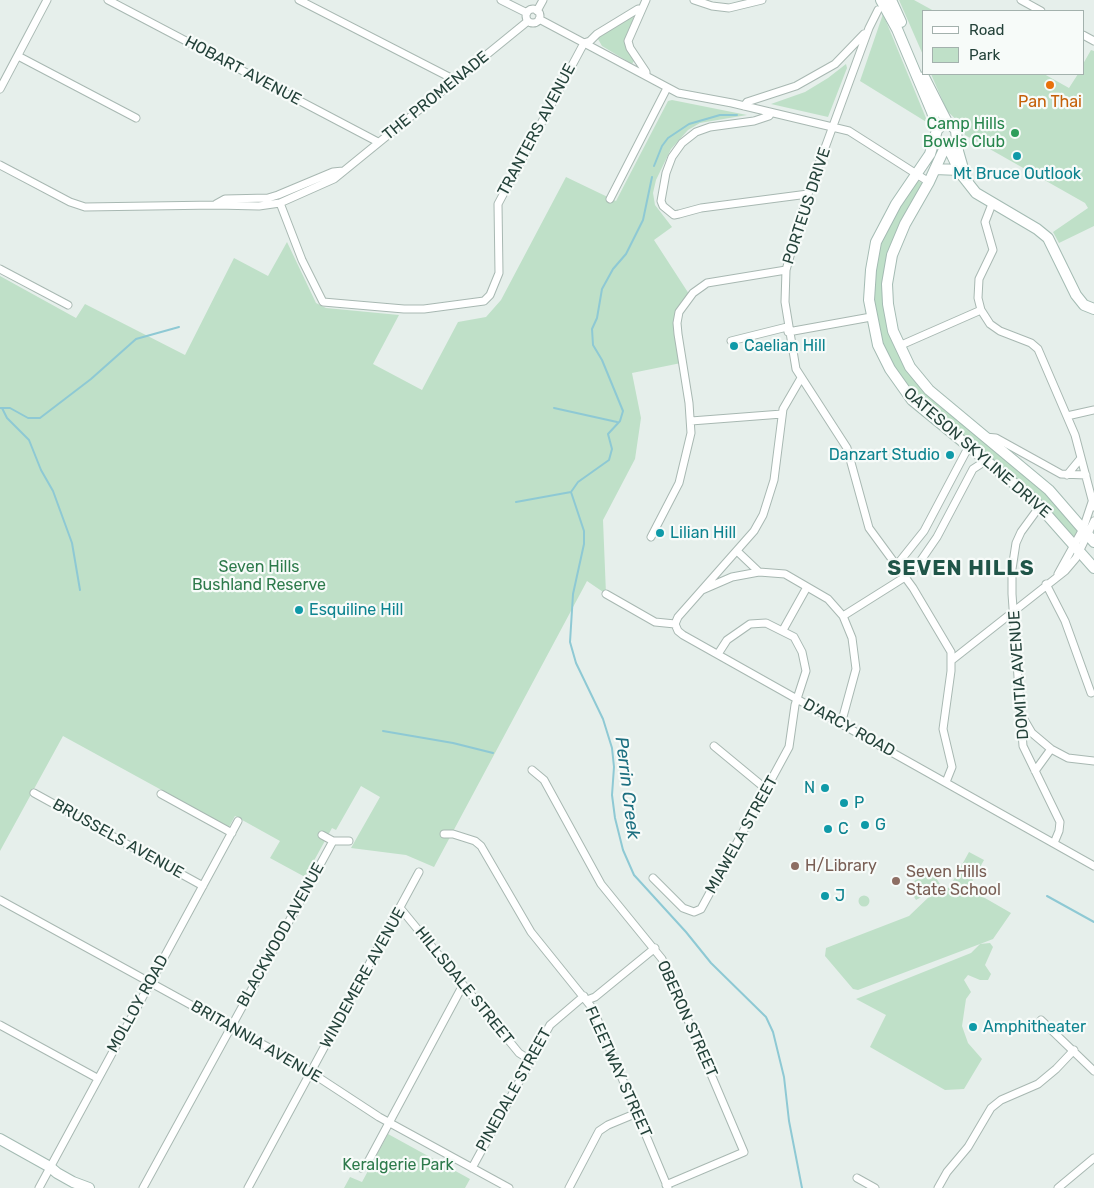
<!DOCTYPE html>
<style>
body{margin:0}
#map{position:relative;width:1094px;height:1188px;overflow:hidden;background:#e6efeb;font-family:Rubik,sans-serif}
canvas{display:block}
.legend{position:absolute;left:922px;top:10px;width:162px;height:65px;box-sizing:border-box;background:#f7fbf9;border:1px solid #a3b1ad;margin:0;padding:6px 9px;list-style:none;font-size:15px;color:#24423a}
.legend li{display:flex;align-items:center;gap:10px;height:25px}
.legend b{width:25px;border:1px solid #a3b1ad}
</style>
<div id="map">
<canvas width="1094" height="1188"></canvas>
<ul class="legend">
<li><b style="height:6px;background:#fff"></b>Road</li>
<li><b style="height:14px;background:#bfe0c8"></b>Park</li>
</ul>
</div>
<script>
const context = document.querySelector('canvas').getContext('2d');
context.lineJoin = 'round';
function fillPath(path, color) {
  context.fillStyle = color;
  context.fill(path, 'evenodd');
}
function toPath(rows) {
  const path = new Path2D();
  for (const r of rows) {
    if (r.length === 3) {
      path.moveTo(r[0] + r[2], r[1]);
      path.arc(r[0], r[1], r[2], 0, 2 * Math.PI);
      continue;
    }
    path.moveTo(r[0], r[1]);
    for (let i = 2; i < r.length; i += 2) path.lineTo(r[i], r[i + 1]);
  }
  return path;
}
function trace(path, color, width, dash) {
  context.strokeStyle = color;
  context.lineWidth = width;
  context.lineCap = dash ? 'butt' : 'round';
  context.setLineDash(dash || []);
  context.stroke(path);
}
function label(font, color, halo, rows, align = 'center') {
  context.font = font + ' Rubik,sans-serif';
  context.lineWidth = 4.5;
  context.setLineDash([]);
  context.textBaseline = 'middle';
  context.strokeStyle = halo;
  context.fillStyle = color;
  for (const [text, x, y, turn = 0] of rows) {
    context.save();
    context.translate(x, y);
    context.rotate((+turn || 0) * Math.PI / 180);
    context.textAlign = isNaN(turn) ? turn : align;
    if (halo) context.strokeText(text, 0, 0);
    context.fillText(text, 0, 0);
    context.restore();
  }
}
fillPath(toPath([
 [899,0,914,0,934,11,923,11,923,55],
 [883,14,928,123,860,81],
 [634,16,625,43,634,61,632,64,602,46,598,39,599,36],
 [1091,50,1094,51,1094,226,1059,243,1053,232,1088,208,1085,203,965,135,961,124,947,111,931,74,1044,74,1069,88,1078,74,1083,74,1083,64],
 [846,64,847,68,828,117,771,104,805,92,828,78],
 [672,100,747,115,700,123,688,130,671,149,656,180,653,193,655,205,672,227,654,240,689,294,673,321,674,334,681,363,632,373,641,418,635,459,603,520,606,594,587,581,434,867,406,855,351,848,380,797,361,786,336,830,332,828,305,877,270,858,280,841,235,816,229,827,63,736,0,851,0,276,76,318,85,304,185,355,234,258,268,276,287,242,316,303,326,308,399,315,373,364,422,390,458,322,486,317,501,300,566,177,616,201,668,101],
 [915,179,924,184,885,280,905,363,1039,483,1080,528,1075,538,917,402,890,366,873,311,876,248],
 [969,852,984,860,968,889,953,881],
 [932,871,941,886,916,900,907,885],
 [953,886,964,892,971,890,1011,913,993,939,980,944,990,943,993,947,985,965,991,974,988,980,980,980,968,975,964,980,971,992,966,999,962,1026,968,1043,982,1059,964,1089,945,1090,870,1047,886,1015,856,999,971,953,980,944,858,990,853,989,825,956,826,948,909,916,932,894],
 [864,901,5.5],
 [388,1134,470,1179,465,1188,344,1188,350,1177,362,1182]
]), '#bfe0c8');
trace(toPath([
 [654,166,662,146,668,138,689,124,720,115,737,115],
 [652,177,643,220,626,254,613,269,602,289,597,318,592,329,593,345,602,360,623,411,620,421,608,434,612,449,609,460,578,482,571,492,584,531,584,544,573,594,570,642,576,663,603,719,612,748,614,767,612,795,615,818,623,850,634,875,686,932,711,963,766,1017,773,1032,784,1077,789,1121,802,1188],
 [0,408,10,408,28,418,40,418,91,379,136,339,179,327],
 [2,408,7,418,29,440,41,470,53,491,72,543,80,590],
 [554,408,617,422],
 [516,502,571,492],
 [383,731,453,743,493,753],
 [1047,896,1094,922]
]), '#8ec9d4', 2);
const street = toPath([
 [108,0,378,142],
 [299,0,455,80],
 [501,0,527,13],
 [694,0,712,6,729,8,762,0],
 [1021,0,1041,11],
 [533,16,7],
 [878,10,869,28,808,194,786,270,785,302,796,369,847,448,869,528,913,588,951,652,951,671,943,729,952,767,946,782],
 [537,11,543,0],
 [539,19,678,93,732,103,849,131,929,182],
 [1083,35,1094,41],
 [18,56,136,118],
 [646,75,646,72,630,48,628,41,646,0],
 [0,89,47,0],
 [744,106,747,102,796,86,835,64,864,34],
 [771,113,769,116,754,121,710,127,696,132,682,143,672,157,666,173,661,201,663,206,674,215,679,214,701,208,808,194],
 [0,165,70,202,85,207,216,205,259,206,280,203,334,179,528,21],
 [610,199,667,88],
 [280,203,302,260,323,302,404,309,424,309,484,301,490,295,499,273,498,204,584,43,590,41,597,34,638,9,642,9],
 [216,204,225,199,268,198,278,195,333,172,343,171],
 [992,204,985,222,993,250,979,279,978,298,981,310,990,324,1000,331,1031,343,1038,349,1075,435,1094,507],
 [0,269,68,305],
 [788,332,871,317],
 [731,341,787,327],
 [899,346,981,310],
 [1067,416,1094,410],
 [691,421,782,414],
 [985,437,996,438,1061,474,1086,475],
 [1067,475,1081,458],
 [1040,506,1021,532,1016,543,1012,569,1012,594,1023,746,1060,822,1059,831,1054,843],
 [651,537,679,483,691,433,689,403,678,334,677,323,679,312,693,293,707,283,786,270],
 [737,551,759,572,785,574,828,599,843,616,852,638,856,669,841,724],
 [896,566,924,531,969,446],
 [1058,574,1083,529,1092,502],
 [1046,584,1065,621,1091,693],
 [702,590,732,577,759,572],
 [606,594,655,622,675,624],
 [843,616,905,577,917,566,937,537,973,469,987,460],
 [675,624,678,631,683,635,1094,866],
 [675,624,678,617,754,531,763,515,774,480,783,409,801,378],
 [783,630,807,587],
 [952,660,1065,571,1076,558,1094,521],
 [1022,716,1032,733,1051,749,1068,758,1094,761],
 [714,746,766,789],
 [532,770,544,780,601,884,662,959,744,1152,666,1185],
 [1035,771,1051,749],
 [34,793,203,886],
 [161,794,232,833],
 [444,834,453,834,475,841,481,846,531,932,593,1009,668,1188],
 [322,835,333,841,349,841],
 [653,878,683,908,694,912,701,909,789,747,795,705,806,671,802,652,794,637,766,623,750,624,727,640,718,654],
 [0,900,295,1062,379,1117,509,1188],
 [401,909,519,1053,530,1060],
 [587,1000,595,997,655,948],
 [1041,1020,1094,1071],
 [0,1025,97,1078],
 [361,1168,368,1162,463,985],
 [472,1168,550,1025,584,996],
 [857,1178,875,1188],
 [39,1188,238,821],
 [143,1188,333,841],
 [248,1188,419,872],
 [569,1188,599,1131,608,1125,637,1113],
 [938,1188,947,1172,968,1147,991,1108,1001,1100,1038,1084,1056,1069,1074,1050],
 [1058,1188,1094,1158]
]);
const secondary = toPath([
 [881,0,897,29,932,112,937,130],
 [891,0,901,22],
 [924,77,948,124],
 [946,145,929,182,905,224,892,255,887,284,888,304,893,331,910,367,929,390,1049,490,1094,542],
 [947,145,961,174,976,193,1037,229,1048,238,1076,295,1084,305,1094,309],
 [935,169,959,170],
 [966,179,958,151,956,130,951,125,942,125,937,130,930,154,896,204,876,242,871,270,869,300,878,345,890,369,912,400,1033,499,1094,568],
 [0,1139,50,1167,57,1173,73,1182,89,1188]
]);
trace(street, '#a8b8b2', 9);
trace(secondary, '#a4bbb3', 12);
trace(street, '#fff', 7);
trace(secondary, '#fff', 10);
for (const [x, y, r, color] of [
 [1050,85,5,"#e8710a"],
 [1015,133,5,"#2e9e5b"],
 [1017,156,5,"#0f9aa8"],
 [734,346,5,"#0f9aa8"],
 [950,455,5,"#0f9aa8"],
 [660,533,5,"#0f9aa8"],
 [299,610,5,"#0f9aa8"],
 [825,788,5,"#0f9aa8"],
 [844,803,5,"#0f9aa8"],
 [865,825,5,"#0f9aa8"],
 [828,829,5,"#0f9aa8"],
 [795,866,5,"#8d6e63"],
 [896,881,5,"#8d6e63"],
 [825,896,5,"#0f9aa8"],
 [973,1027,5,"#0f9aa8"]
]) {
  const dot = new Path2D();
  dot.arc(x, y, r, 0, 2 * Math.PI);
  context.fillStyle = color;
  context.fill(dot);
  trace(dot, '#f7fbf9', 2);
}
label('16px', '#24423a', '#f7fbf9', [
 ["HOBART AVENUE",243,71,28],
 ["THE PROMENADE",436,96,-39],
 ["TRANTERS AVENUE",537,130,-62],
 ["PORTEUS DRIVE",807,206,-72],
 ["OATESON SKYLINE DRIVE",977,453,41],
 ["DOMITIA AVENUE",1019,675,-94],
 ["D'ARCY ROAD",849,728,29],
 ["MIAWELA STREET",742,835,-61],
 ["BRUSSELS AVENUE",118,839,29],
 ["BLACKWOOD AVENUE",281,935,-61],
 ["WINDEMERE AVENUE",363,978,-61],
 ["HILLSDALE STREET",464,986,51],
 ["MOLLOY ROAD",138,1004,-61],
 ["OBERON STREET",687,1019,66],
 ["BRITANNIA AVENUE",256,1042,30],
 ["FLEETWAY STREET",618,1072,66],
 ["PINEDALE STREET",514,1090,-61]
]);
label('16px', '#c56008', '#f7fbf9', [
 ["Pan Thai",1050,102]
]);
label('16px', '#27864d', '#f7fbf9', [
 ["Camp Hills",1005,124],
 ["Bowls Club",1005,142]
], 'right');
label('16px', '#0d838f', '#f7fbf9', [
 ["Mt Bruce Outlook",1017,174,"center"],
 ["Caelian Hill",744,346],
 ["Danzart Studio",940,455,"right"],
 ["Lilian Hill",670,533],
 ["Esquiline Hill",309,610],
 ["N",815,788,"right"],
 ["P",854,803],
 ["G",875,825],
 ["C",838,829],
 ["J",835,896],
 ["Amphitheater",983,1027]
], 'left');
label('16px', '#2d7a4b', '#f7fbf9', [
 ["Seven Hills",259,567],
 ["Bushland Reserve",259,585],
 ["Keralgerie Park",398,1165]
]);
label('16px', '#785e54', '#f7fbf9', [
 ["H/Library",805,866],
 ["Seven Hills",906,872],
 ["State School",906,890]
], 'left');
label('italic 18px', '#1c6f80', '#f7fbf9', [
 ["Perrin Creek",627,788,83]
]);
context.letterSpacing = '1px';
label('bold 21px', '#1f5548', '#f7fbf9', [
 ["SEVEN HILLS",961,569]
]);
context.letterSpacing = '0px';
</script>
